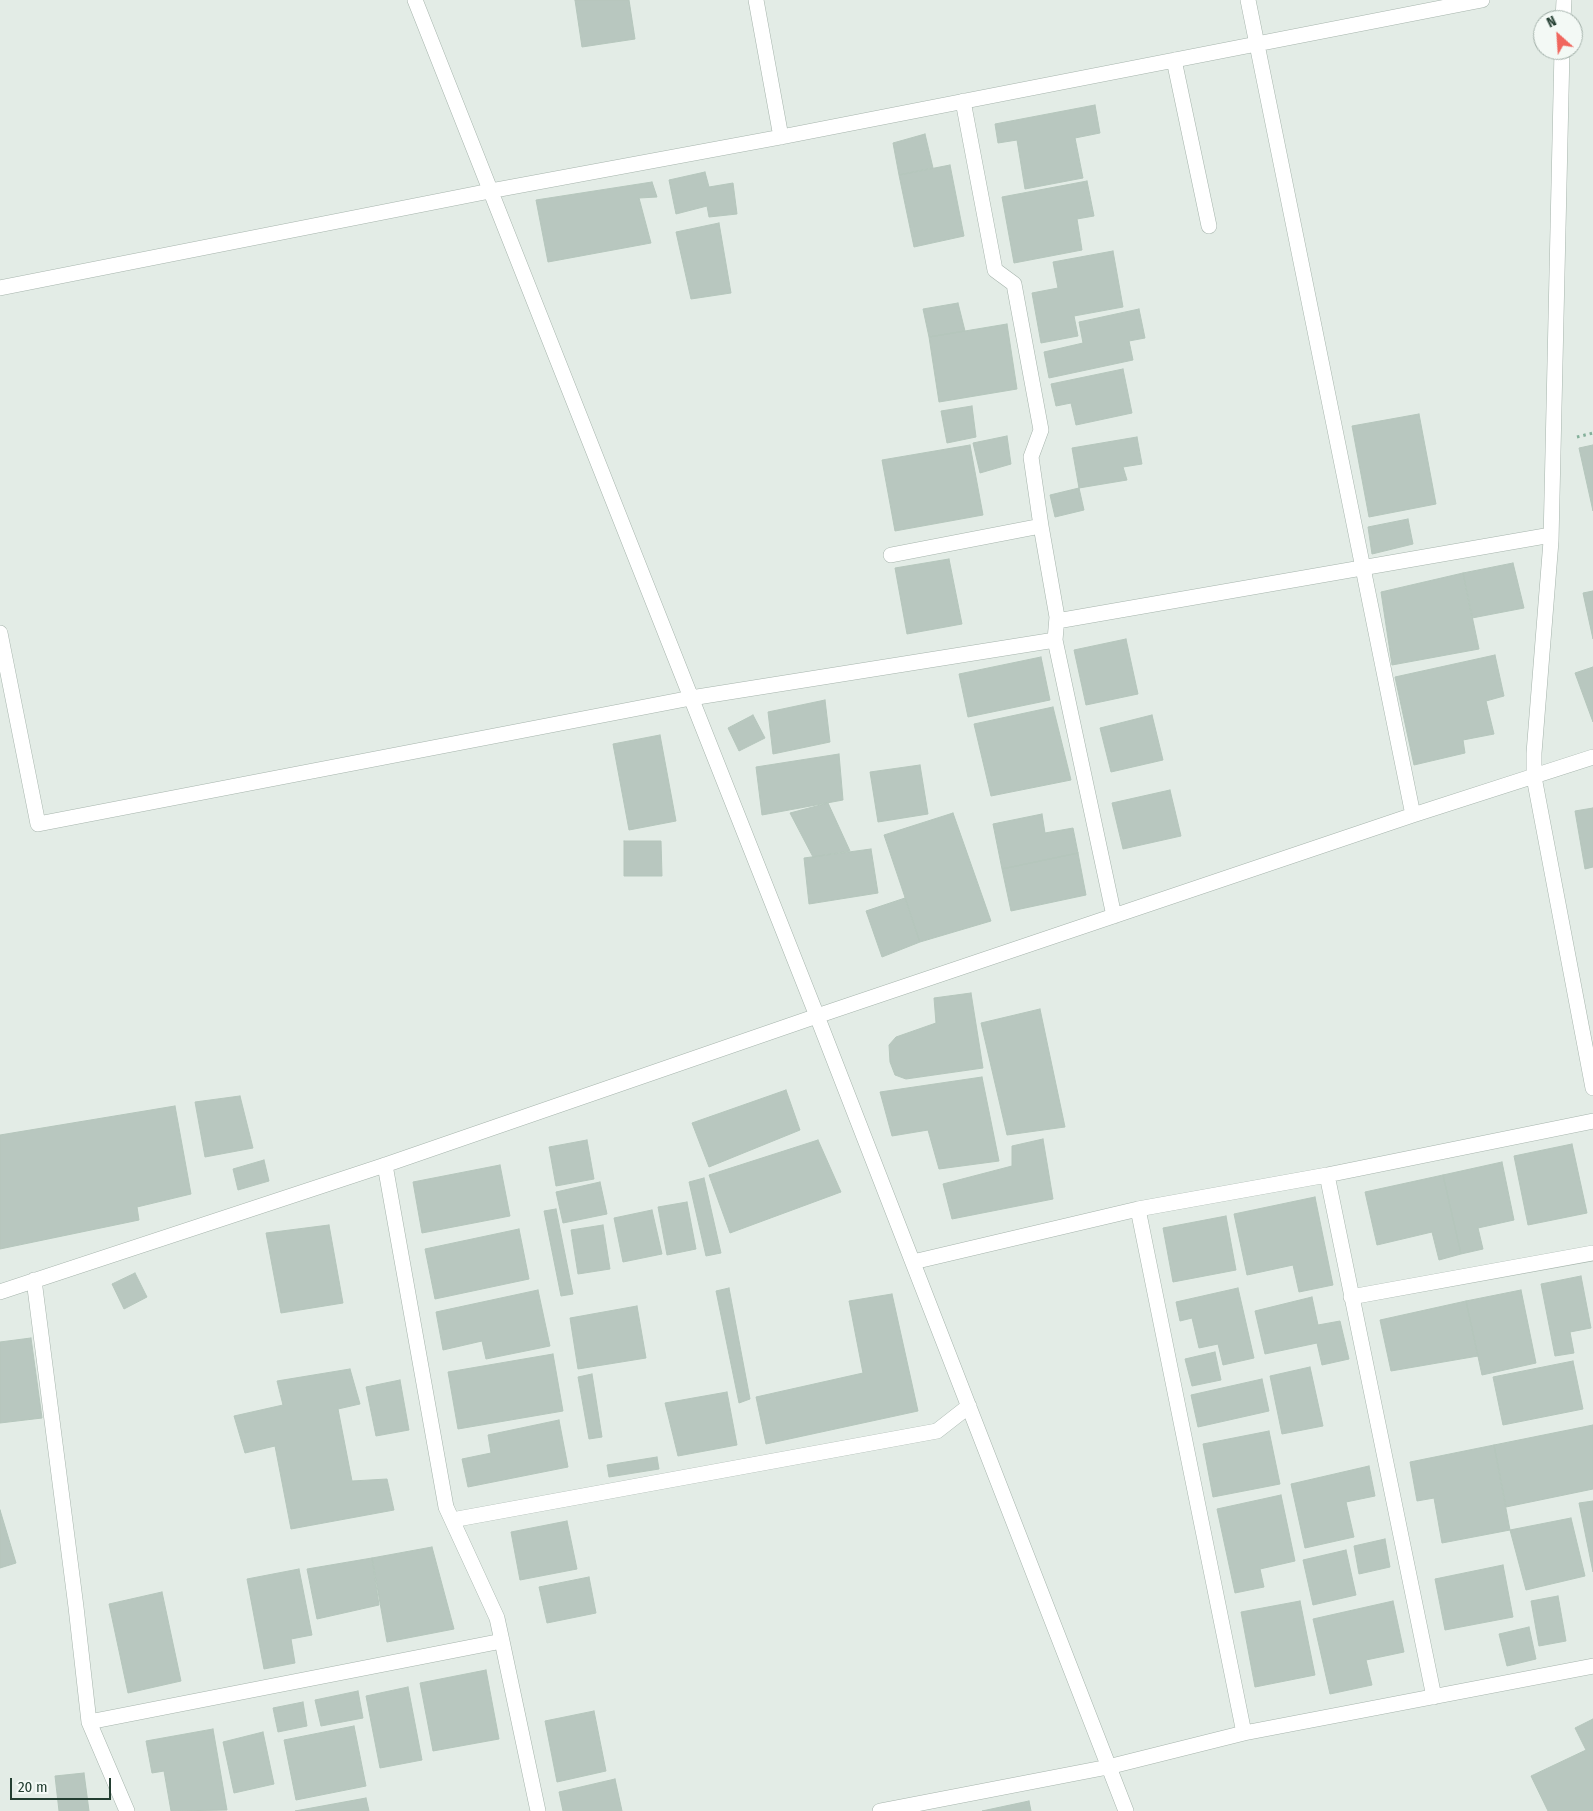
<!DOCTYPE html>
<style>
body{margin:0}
#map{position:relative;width:1593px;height:1811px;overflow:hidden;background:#e3ece6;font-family:"Fira Sans Condensed",sans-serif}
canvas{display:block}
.north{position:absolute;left:1533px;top:10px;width:50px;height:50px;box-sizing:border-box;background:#f3f9f5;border:1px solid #a0aea7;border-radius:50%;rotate:334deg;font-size:14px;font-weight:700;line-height:20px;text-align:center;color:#233e31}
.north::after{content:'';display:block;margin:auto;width:18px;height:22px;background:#f0665d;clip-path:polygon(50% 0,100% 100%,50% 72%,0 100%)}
.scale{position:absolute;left:10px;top:1778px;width:101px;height:22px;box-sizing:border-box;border:2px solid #233e31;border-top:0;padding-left:6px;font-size:15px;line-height:18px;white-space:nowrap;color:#233e31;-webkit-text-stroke:4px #f3f9f5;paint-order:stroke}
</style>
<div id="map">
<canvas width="1593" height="1811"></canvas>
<div class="north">N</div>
<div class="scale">20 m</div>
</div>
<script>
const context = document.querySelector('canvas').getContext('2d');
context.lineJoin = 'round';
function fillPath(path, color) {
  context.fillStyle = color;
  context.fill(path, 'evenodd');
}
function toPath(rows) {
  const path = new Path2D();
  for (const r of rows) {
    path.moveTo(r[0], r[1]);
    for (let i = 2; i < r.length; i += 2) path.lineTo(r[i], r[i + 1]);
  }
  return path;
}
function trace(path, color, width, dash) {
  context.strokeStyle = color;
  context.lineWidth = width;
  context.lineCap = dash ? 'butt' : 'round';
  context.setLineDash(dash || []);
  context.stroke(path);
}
const building = toPath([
 [575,0,629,0,635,39,582,47,575,0],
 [1095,105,1100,133,1075,138,1083,178,1025,189,1017,140,998,143,995,124,1095,105],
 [925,134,933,168,899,175,893,143,925,134],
 [950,165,964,236,914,247,899,175,950,165],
 [705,172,709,187,733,183,737,214,709,217,707,206,676,214,669,180,705,172],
 [1087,181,1094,216,1077,219,1082,250,1014,263,1002,197,1087,181],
 [652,182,657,197,639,198,651,243,548,262,536,200,652,182],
 [719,223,731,293,691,299,676,232,719,223],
 [1113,251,1123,307,1074,316,1078,336,1041,343,1032,293,1058,288,1053,262,1113,251],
 [958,303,965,331,929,337,923,309,958,303],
 [1139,309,1145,338,1129,341,1133,360,1049,378,1044,352,1083,343,1079,322,1139,309],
 [1007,324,1017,389,939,402,929,337,1007,324],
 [1123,369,1132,413,1076,425,1071,403,1056,406,1051,384,1123,369],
 [972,406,976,437,947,443,941,411,972,406],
 [1419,414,1436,504,1369,517,1352,426,1419,414],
 [1007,436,1011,464,980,473,973,443,1007,436],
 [1137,437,1142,464,1123,467,1127,480,1079,488,1072,448,1137,437],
 [970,445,983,515,895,531,882,460,970,445],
 [1593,445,1593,511,1579,448,1593,445],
 [1079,488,1084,510,1055,517,1050,495,1079,488],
 [1408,519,1413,544,1372,554,1368,527,1408,519],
 [949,559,962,624,907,634,895,568,949,559],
 [1513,563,1524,608,1472,618,1463,573,1513,563],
 [1463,573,1479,649,1392,665,1381,592,1463,573],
 [1593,591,1593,639,1583,593,1593,591],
 [1126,639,1138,694,1086,705,1074,650,1126,639],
 [1495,655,1504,696,1486,701,1494,734,1463,740,1465,753,1414,765,1395,677,1495,655],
 [1041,657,1050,700,968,717,959,674,1041,657],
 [1593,667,1593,722,1575,673,1593,667],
 [825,700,830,742,773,754,768,712,825,700],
 [1053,707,1071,780,991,796,974,724,1053,707],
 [753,715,765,738,739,751,728,728,753,715],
 [1152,715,1163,760,1111,772,1100,728,1152,715],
 [660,735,676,821,629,830,613,744,660,735],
 [839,754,843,800,762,815,756,767,839,754],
 [920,765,928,814,878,822,870,772,920,765],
 [1170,790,1181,836,1123,849,1112,803,1170,790],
 [828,803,850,851,813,857,790,813,828,803],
 [1593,808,1593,867,1585,869,1575,811,1593,808],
 [953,813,991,921,920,942,884,835,953,813],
 [1042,814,1045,833,1073,828,1078,853,1002,869,993,824,1042,814],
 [624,841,661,841,662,876,624,876,624,841],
 [871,849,878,893,809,904,804,858,871,849],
 [1078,853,1086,895,1011,911,1002,869,1078,853],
 [905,898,920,942,882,957,866,911,905,898],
 [971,993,983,1068,906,1079,895,1075,890,1062,889,1045,896,1037,936,1023,934,998,971,993],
 [1040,1009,1065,1127,1007,1135,981,1023,1040,1009],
 [982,1077,999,1161,939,1169,928,1130,892,1136,880,1092,982,1077],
 [786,1090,800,1130,709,1167,692,1123,786,1090],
 [240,1096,253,1148,205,1157,195,1102,240,1096],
 [175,1106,191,1194,137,1207,139,1220,0,1249,0,1135,175,1106],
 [1043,1139,1053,1199,952,1219,943,1184,1012,1166,1012,1146,1043,1139],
 [587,1140,594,1179,556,1186,549,1147,587,1140],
 [818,1140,841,1192,730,1233,709,1175,818,1140],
 [1572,1144,1587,1213,1528,1225,1514,1156,1572,1144],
 [264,1160,269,1181,238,1190,233,1169,264,1160],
 [1502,1162,1514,1220,1478,1228,1483,1249,1461,1254,1443,1175,1502,1162],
 [500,1165,510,1216,422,1233,413,1182,500,1165],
 [1443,1175,1461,1254,1439,1260,1432,1232,1377,1245,1365,1192,1443,1175],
 [704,1178,721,1253,706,1256,689,1182,704,1178],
 [600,1182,607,1214,563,1223,556,1192,600,1182],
 [1315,1197,1333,1285,1299,1292,1293,1265,1247,1275,1234,1214,1315,1197],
 [687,1202,696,1249,667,1255,658,1207,687,1202],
 [556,1209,573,1294,561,1296,544,1211,556,1209],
 [652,1210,662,1254,623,1262,614,1218,652,1210],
 [1226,1216,1236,1270,1173,1282,1163,1228,1226,1216],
 [329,1225,343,1303,281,1313,266,1233,329,1225],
 [603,1225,610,1269,578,1274,571,1230,603,1225],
 [519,1229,529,1279,435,1299,425,1249,519,1229],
 [135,1273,147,1297,124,1309,112,1284,135,1273],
 [1581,1276,1591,1328,1570,1332,1574,1353,1555,1356,1541,1284,1581,1276],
 [729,1288,750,1399,739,1403,716,1291,729,1288],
 [1238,1288,1254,1358,1223,1365,1218,1344,1199,1348,1192,1318,1180,1321,1176,1302,1238,1288],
 [538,1290,550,1346,486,1359,482,1341,443,1350,436,1312,538,1290],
 [1521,1290,1536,1363,1482,1375,1466,1301,1521,1290],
 [892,1294,918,1411,766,1444,756,1397,863,1373,849,1301,892,1294],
 [1312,1297,1318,1325,1340,1321,1349,1359,1322,1365,1317,1343,1265,1354,1255,1311,1312,1297],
 [1466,1301,1478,1356,1391,1371,1380,1320,1466,1301],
 [637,1306,646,1358,578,1369,570,1318,637,1306],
 [31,1338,42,1418,0,1423,0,1342,31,1338],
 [1215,1352,1221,1380,1192,1386,1185,1359,1215,1352],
 [553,1354,563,1411,458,1429,448,1372,553,1354],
 [1573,1361,1583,1409,1503,1425,1493,1377,1573,1361],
 [1310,1367,1323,1426,1282,1434,1270,1376,1310,1367],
 [350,1369,360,1404,338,1409,352,1481,387,1479,394,1510,291,1529,275,1446,245,1453,234,1416,283,1405,277,1381,350,1369],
 [592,1374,602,1437,589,1439,578,1377,592,1374],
 [1262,1379,1269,1411,1198,1427,1191,1395,1262,1379],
 [400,1380,409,1430,376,1436,366,1387,400,1380],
 [727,1392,737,1445,678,1456,665,1403,727,1392],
 [559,1420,568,1467,468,1487,462,1459,491,1453,488,1435,559,1420],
 [1593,1425,1593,1489,1506,1507,1494,1445,1593,1425],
 [1269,1431,1280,1484,1213,1497,1203,1444,1269,1431],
 [1494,1445,1510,1530,1442,1543,1434,1498,1417,1501,1410,1462,1494,1445],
 [657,1457,659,1469,609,1477,607,1465,657,1457],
 [1369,1466,1375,1496,1346,1502,1354,1537,1305,1548,1291,1484,1369,1466],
 [1281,1495,1295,1561,1260,1569,1264,1587,1235,1593,1217,1509,1281,1495],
 [1593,1501,1593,1572,1579,1503,1593,1501],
 [0,1510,16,1563,0,1568,0,1510],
 [1571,1518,1585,1576,1526,1590,1510,1530,1571,1518],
 [567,1521,577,1569,520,1580,511,1532,567,1521],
 [1385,1539,1390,1567,1359,1574,1354,1546,1385,1539],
 [432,1547,454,1629,387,1642,372,1558,432,1547],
 [1346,1550,1356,1595,1313,1605,1303,1560,1346,1550],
 [372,1558,379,1605,317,1619,307,1569,372,1558],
 [1503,1565,1513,1617,1445,1630,1435,1579,1503,1565],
 [299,1569,312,1635,291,1639,295,1663,264,1669,247,1579,299,1569],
 [589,1577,596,1613,547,1623,539,1587,589,1577],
 [162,1592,181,1681,128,1693,109,1604,162,1592],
 [1558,1596,1566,1641,1539,1646,1531,1601,1558,1596],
 [1300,1601,1315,1675,1255,1687,1241,1612,1300,1601],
 [1393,1601,1404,1652,1366,1660,1372,1685,1330,1694,1313,1619,1393,1601],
 [1529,1627,1536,1659,1507,1666,1499,1634,1529,1627],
 [486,1670,499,1739,433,1751,420,1683,486,1670],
 [408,1687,422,1760,380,1768,366,1696,408,1687],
 [358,1691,363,1718,321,1726,315,1700,358,1691],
 [303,1702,307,1726,278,1732,273,1708,303,1702],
 [594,1711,606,1771,557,1782,545,1721,594,1711],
 [1593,1719,1593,1811,1548,1811,1531,1776,1586,1750,1575,1728,1593,1719],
 [354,1726,366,1786,296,1800,284,1740,354,1726],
 [213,1729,227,1810,171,1811,164,1771,152,1773,146,1741,213,1729],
 [263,1732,274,1784,234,1793,223,1742,263,1732],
 [84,1773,89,1811,59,1811,55,1776,84,1773],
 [615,1779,622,1811,563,1811,559,1792,615,1779],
 [366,1798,369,1811,295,1811,366,1798],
 [1029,1801,1031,1811,982,1811,1029,1801]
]);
fillPath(building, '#b8c7bf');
trace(building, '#b5c6bc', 1);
const minor = toPath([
 [415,0,817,1016,1126,1811],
 [756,0,781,137],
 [1248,0,1413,815],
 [1563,20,1564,0],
 [1562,50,1551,541,1534,753,1534,777,1593,1088],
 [1174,60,1209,226],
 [963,101,995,270,1014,284,1041,430,1031,457,1041,526],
 [0,288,490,191,781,137,1482,0],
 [891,555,1041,526,1057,617,1055,640,1114,916],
 [1057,621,1551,535],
 [0,633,38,824,691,698,1055,640],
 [385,1165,446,1507,497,1618,502,1641],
 [1327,1175,1434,1697],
 [1138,1209,1327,1175,1593,1121],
 [913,1262,1138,1209,1244,1733],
 [34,1280,76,1607,89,1722,127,1811],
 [0,1292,385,1165,817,1016,1413,815,1593,757],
 [1351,1297,1593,1253],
 [452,1520,937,1431,969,1406],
 [89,1722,502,1641,538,1811],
 [880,1811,1108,1767,1244,1733,1593,1666]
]);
trace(minor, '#a6b4ac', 16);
trace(toPath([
 [1577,437,1593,433]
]), '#84b09a', 3, [2.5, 4]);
trace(minor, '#fff', 15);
</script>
